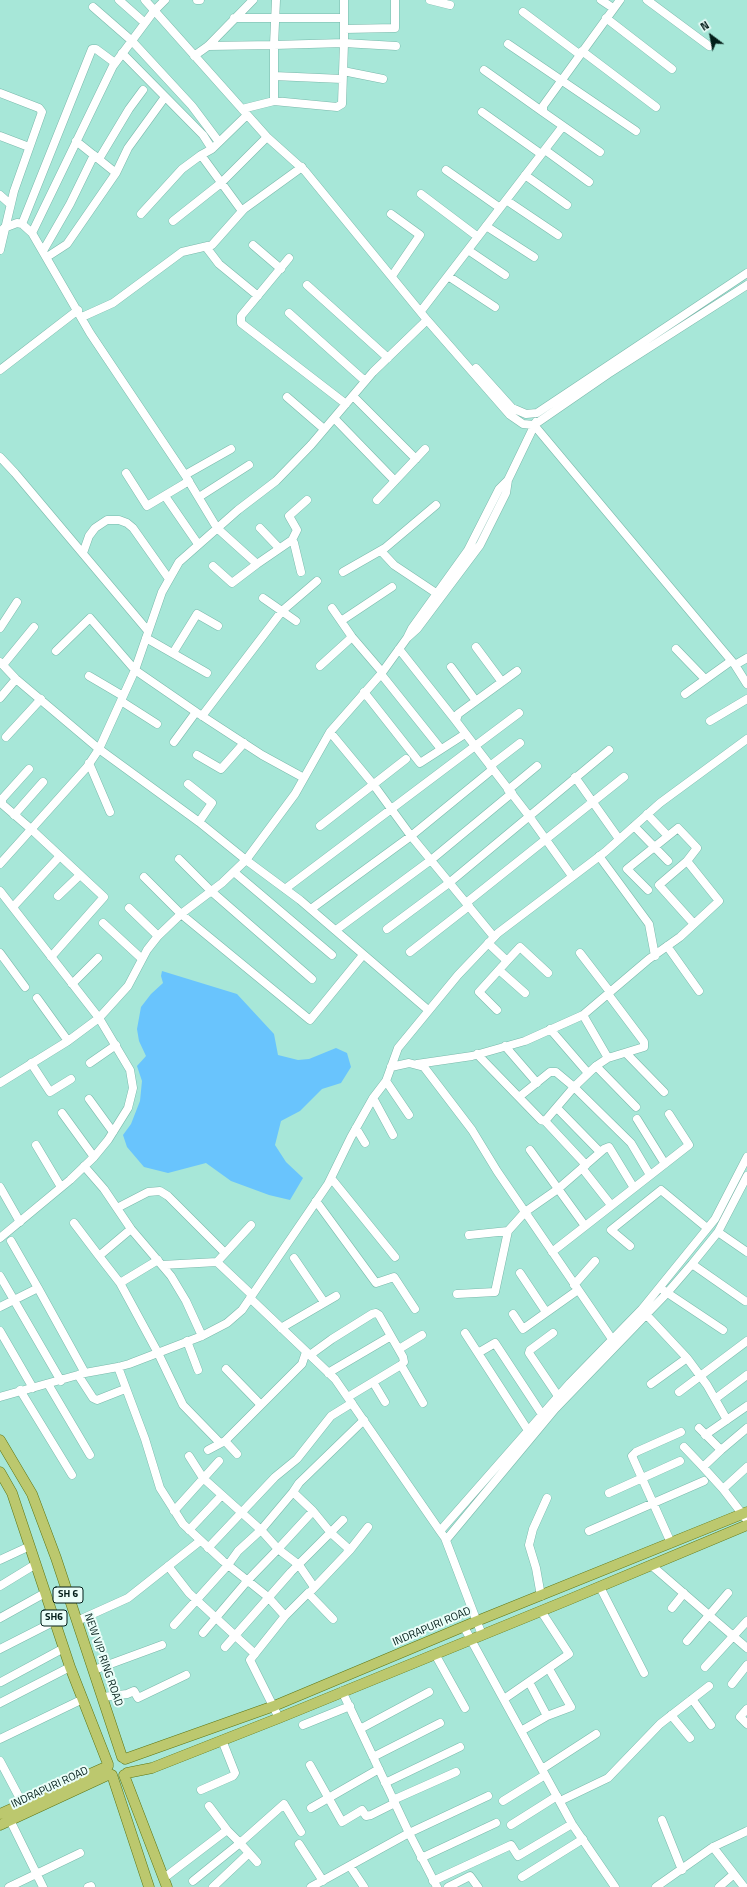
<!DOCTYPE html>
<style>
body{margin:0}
#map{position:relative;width:747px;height:1887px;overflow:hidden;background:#a7e7d8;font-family:"Titillium Web",sans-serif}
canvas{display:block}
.north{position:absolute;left:691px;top:16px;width:40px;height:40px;-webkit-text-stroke:3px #ebfef9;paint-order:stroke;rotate:328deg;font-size:11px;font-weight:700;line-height:16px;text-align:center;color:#031e19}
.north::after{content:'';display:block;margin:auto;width:14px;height:18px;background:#031e19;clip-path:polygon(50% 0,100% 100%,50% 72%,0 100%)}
</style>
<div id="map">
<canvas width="747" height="1887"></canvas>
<div class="north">N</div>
</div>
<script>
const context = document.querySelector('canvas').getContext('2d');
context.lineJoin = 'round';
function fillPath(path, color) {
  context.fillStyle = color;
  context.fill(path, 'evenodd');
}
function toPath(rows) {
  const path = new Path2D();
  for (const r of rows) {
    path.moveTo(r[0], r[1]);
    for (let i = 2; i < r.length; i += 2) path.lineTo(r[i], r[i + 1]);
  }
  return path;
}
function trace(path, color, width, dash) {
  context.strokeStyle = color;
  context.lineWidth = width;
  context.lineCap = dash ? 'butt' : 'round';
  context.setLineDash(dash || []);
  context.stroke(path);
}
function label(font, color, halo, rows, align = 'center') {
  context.font = font + ' "Titillium Web",sans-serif';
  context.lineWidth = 4;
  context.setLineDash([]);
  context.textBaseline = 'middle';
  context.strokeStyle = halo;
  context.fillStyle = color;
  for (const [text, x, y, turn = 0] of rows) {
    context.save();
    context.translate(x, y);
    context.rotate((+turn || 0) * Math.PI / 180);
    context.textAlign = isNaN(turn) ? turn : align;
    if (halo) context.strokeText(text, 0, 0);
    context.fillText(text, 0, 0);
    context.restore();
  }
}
fillPath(toPath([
 [162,971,237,994,274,1034,278,1055,298,1060,309,1059,336,1048,347,1053,351,1067,341,1083,322,1089,300,1111,281,1121,275,1145,286,1162,303,1178,290,1200,269,1195,231,1181,206,1163,168,1173,144,1167,127,1147,123,1135,131,1124,140,1101,142,1081,137,1066,146,1056,139,1041,137,1029,141,1007,151,994,163,983,161,976]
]), '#69c4fd');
const minor = toPath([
 [119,0,145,23],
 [197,0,200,0],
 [344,0,344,43,342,104,337,107,274,101,274,45,344,43,396,46],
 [430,0,450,5],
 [601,0,613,8],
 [647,0,709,46],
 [93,7,132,41,192,106,219,142],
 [523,12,579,54],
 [234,18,344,18],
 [606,18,672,69],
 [344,29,395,28,395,0],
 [508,44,636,131],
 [208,46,274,45,276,0],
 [582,51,656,107],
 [122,53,203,135,212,149],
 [194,56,208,46,253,0],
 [484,70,543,112],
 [343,71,383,79],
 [274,76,342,79],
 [0,93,39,108,42,112,14,191,0,250],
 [242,109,274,101],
 [482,112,541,154],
 [563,126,600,152],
 [0,136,29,147],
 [545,150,589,182],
 [99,159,129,109,143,90],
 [446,170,500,208],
 [116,173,128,148,165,97],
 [525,175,567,205],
 [421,194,478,237],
 [0,195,10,204],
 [506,200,558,235],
 [242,211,201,155,212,149,247,115],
 [141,214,182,169,201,155],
 [391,214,420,235,392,276],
 [173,221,221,183,267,137],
 [22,224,92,49,96,49,115,63],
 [486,226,534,257],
 [0,233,4,228,17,223,22,224,32,233,90,333,185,475,217,528,257,564,292,540,294,543,301,572],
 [32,233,113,66,154,11,165,0],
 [253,245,281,269],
 [206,247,219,264,258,296],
 [468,250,505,275],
 [43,251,70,204,94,155],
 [47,257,67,244,116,173,76,141],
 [289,258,241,316,241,323,346,404],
 [448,276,495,307],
 [307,285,388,358],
 [421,311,563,126,543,112,543,106,620,0],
 [289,313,365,381],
 [82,317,113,303,182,252,212,245,244,209,302,167],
 [427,320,510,415,523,424,534,425,608,374,747,285],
 [476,368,512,408,526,414,537,413,747,273],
 [0,370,78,310],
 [353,396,416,459],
 [287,397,324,429],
 [334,418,395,481],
 [534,425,735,665,747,684],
 [0,457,15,473,148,631],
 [126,473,147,506,189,481],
 [185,475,231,449],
 [165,496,198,544],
 [199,497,249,465],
 [377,500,425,449],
 [260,528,279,548],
 [292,540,297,530,289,516,307,500],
 [381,551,394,565,436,593],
 [83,553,89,536,95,528,107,520,119,520,127,523,133,528,169,579],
 [213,566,232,583,257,564],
 [343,572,385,548,436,505],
 [263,598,296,621],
 [332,608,352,637,382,672],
 [341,621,392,587],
 [0,628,17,602],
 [408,636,412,628,468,550,499,489,508,480,536,422],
 [146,638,207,673],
 [476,647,502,682],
 [399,649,456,721],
 [676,649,705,679],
 [56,651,90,618,135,670,196,712,262,755,304,778],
 [173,653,197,614,218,626],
 [0,662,16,679,99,749,199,822,246,860,222,883,181,914,158,936,147,950,128,986,99,1018,68,1041,0,1083],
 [3,665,34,627],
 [735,665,747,658],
 [320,666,352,637],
 [451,667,476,701],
 [517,671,458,714,456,721,475,746,519,713],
 [381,674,441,749],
 [89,676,123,696],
 [364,692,420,763,465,734],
 [685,694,731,661],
 [0,698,16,679],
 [121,701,157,724],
 [202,716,282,611,317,581],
 [710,721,747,699],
 [330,732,373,784,411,836,494,937],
 [6,737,41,699],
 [174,742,196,712],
 [197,755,221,769,244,743],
 [89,763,110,812],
 [490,766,520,743],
 [29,769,2,799,2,804,31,829,104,897,51,957],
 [575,777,619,839],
 [188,784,212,803,199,822],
 [508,790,537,766],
 [647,814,667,835],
 [14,815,43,782],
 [320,826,406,759],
 [634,826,668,861],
 [599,856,649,924,655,956],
 [179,859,211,891,312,979],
 [687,861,659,885,694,924],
 [0,864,87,767,99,749,135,670,162,592,179,562,238,510,276,481,311,445,373,372,427,320,305,171,267,137,145,0],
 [234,872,332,955],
 [144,877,181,914,310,1020,363,955],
 [285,889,475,746,529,816,572,876],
 [0,891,99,1018,130,1070,133,1088,128,1108,108,1140,94,1157,70,1180,0,1238],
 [58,896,80,875],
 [466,903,624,777],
 [13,907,60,856],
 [129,908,158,936],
 [311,909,411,836,493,769],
 [103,923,142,959],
 [387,929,449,883,609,750],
 [336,930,431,860,512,793],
 [488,943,507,961,479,992,497,1010],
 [667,946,699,991],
 [410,952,469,906],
 [0,953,25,987],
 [580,953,610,992],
 [507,961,520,947,548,973],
 [499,970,525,993],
 [72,984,98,958],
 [608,994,644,1042,644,1047,608,1058],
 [37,998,68,1041],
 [428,1010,300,900,246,860,295,794,330,732,381,674,407,638,417,629,480,545,506,493,508,480],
 [583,1015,649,959,680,937,719,901,687,861,697,848,678,828,627,869,648,890],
 [550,1029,588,1073],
 [505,1046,537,1083],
 [626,1053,664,1092],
 [477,1054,541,1120,545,1121,586,1165],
 [31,1063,50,1092,71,1079],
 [90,1063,116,1045],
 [417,1064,472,1056,525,1041,583,1015,608,1058,596,1066,574,1087,545,1121],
 [596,1066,636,1107],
 [391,1067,409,1063,424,1067,472,1130,497,1171,612,1339],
 [386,1081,409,1115],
 [519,1097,550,1072,556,1072,574,1087,631,1143,650,1175],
 [373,1098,393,1135],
 [89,1099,113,1132],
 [557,1108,600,1152],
 [62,1113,94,1157],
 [637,1119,665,1164],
 [356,1128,365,1143],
 [36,1145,61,1187],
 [530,1150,585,1226],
 [84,1166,104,1189,131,1229,171,1276,186,1301,202,1336],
 [582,1168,611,1205],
 [331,1178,395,1257],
 [0,1187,20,1222],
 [316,1201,376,1283,394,1277,415,1309],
 [117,1208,148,1192,160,1191,168,1196,225,1253],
 [74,1223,99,1256],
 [131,1229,99,1256,120,1283,158,1260],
 [718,1232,747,1252],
 [469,1235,508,1231],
 [11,1241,38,1288],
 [630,1246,611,1230,661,1190,707,1228],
 [552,1252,689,1145,669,1114],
 [294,1258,324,1302],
 [217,1262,251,1225],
 [692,1264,745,1301],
 [162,1265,217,1262,252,1295],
 [520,1273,546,1312],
 [0,1276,61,1381],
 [120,1283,158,1353,183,1405,220,1443],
 [574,1285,595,1261],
 [663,1290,723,1330],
 [457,1294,495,1292,508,1231,525,1212,558,1189,604,1149,609,1147,634,1188],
 [250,1298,335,1379,440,1531,445,1538,482,1635],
 [0,1307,38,1288,85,1373],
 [643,1311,687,1358,707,1385,727,1420],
 [513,1314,523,1329,578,1290],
 [281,1328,336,1296],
 [0,1331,33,1388],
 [465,1333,531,1435],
 [553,1333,530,1350,529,1353,558,1396],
 [187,1341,198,1370],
 [399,1349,422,1335],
 [478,1353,495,1343,545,1419],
 [310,1355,332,1339,372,1314,376,1313,379,1315,403,1357,404,1362,401,1365],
 [118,1367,145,1439,160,1488,183,1524,223,1561,268,1597,285,1616,308,1593,333,1619],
 [226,1369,261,1405],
 [328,1373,391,1336],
 [78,1375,93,1398,97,1400,125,1389],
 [373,1382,385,1402],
 [48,1384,90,1455],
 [651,1384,687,1358],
 [20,1390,72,1475],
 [679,1392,747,1341],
 [0,1397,85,1373,118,1367,129,1364,202,1336,227,1323,242,1310,328,1184,351,1137,373,1098,386,1081,398,1048,458,975,498,933,605,852,660,803,747,739],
 [348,1397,401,1365,423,1403],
 [715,1399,747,1375],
 [699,1428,721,1450,747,1428],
 [705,1435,747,1406],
 [225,1441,237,1454],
 [684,1447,703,1467],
 [208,1450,225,1441,302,1364,306,1352],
 [721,1450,703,1467,723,1489,747,1467],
 [723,1489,747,1520],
 [293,1492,299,1483,364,1420],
 [609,1493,680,1461],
 [174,1511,219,1461],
 [313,1511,278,1549,261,1530,293,1492,313,1511,331,1533,350,1550],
 [189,1530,222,1495],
 [440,1531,570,1383,642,1309,715,1219,747,1157],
 [589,1531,704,1481],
 [446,1540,555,1409,667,1293,692,1264,718,1232,747,1176],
 [671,1543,632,1456,636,1452,681,1432],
 [208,1548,275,1477,297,1459,331,1416,352,1403],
 [0,1560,30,1546],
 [651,1565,747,1648],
 [168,1566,189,1593,255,1654],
 [0,1586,36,1564],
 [600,1587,644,1673],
 [312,1590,350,1550,368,1527],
 [541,1596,536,1568,529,1545,533,1529,547,1498],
 [672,1608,684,1593],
 [0,1618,45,1593],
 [77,1621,128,1598,200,1541],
 [174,1625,228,1565,238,1551,261,1530,203,1478,189,1456],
 [464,1627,572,1824,615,1887],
 [203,1633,248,1580,278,1549,299,1565,314,1587],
 [687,1641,728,1593],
 [225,1647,291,1572,343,1520],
 [0,1649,55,1621],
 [435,1654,465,1708],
 [705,1667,747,1621],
 [94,1670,162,1645],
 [1,1682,64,1648],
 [732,1684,747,1665],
 [342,1691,409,1833,437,1887],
 [103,1697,127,1694,134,1691,138,1698,186,1675],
 [504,1699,569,1654,541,1611],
 [692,1699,711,1725],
 [0,1703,70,1667],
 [747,1709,740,1717,747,1724],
 [671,1715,690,1738],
 [547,1716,571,1707,549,1669],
 [279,1718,250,1660,285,1616],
 [303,1725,350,1706],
 [360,1729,429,1692],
 [521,1731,547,1716,529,1682],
 [0,1739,83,1699],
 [373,1757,440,1723],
 [0,1761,25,1808],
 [310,1765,342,1822,362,1810,366,1816,371,1815,395,1803],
 [542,1769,596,1734],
 [385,1783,460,1747],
 [201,1790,233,1776,235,1773,222,1740],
 [393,1800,456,1772],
 [503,1801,545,1775],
 [560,1801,608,1778,660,1724,709,1686],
 [209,1806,227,1830],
 [311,1808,379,1769],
 [8,1816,43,1887],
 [662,1820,682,1870],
 [511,1825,557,1796],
 [299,1844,323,1881],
 [713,1847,744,1887],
 [421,1858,496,1823],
 [350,1866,364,1887],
 [522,1877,583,1839],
 [164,1878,227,1830,240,1843,284,1804,301,1832],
 [193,1881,240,1843,257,1862],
 [433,1881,511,1845,518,1856,572,1824],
 [9,1887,80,1853],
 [88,1887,91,1886],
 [213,1887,249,1853],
 [311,1887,409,1833,488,1796],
 [448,1887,470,1876,478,1887],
 [656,1887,713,1847,747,1831],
 [719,1887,734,1874]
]);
const major = toPath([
 [0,1440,32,1494,56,1558,122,1757],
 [0,1472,12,1493,70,1667,108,1764],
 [125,1759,274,1706,477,1621,747,1512],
 [127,1773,152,1768,279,1718,568,1600,747,1525],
 [112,1775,149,1887],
 [124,1775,167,1887],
 [0,1814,108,1766],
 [0,1825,110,1774]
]);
trace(minor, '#7ab9ab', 9);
trace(major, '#5e7512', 11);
trace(minor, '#fff', 8);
trace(major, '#bcc86e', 10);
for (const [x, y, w] of [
 [68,1595,30],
 [54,1618,26]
]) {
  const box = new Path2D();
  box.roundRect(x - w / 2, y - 8, w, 16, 3);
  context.fillStyle = '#ebfef9';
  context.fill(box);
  trace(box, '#031e19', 1);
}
label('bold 10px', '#031e19', null, [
 ["SH 6",68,1595],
 ["SH6",54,1618]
]);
label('11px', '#031e19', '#ebfef9', [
 ["INDRAPURI ROAD",432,1627,-23],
 ["NEW VIP RING ROAD",103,1660,71],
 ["INDRAPURI ROAD",50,1788,-25]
]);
</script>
